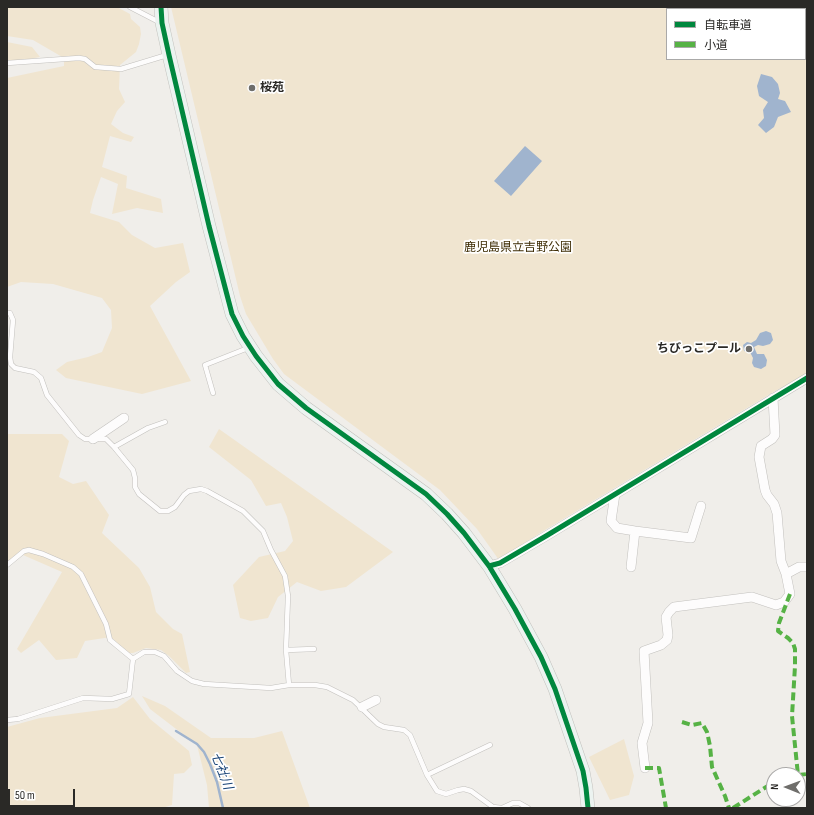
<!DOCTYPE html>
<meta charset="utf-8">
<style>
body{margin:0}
#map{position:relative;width:814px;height:815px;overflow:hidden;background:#f0eeea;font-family:"Sofia Sans Condensed","Noto Sans JP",sans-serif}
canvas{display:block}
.frame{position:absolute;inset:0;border:8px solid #2a2926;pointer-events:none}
.legend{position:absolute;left:666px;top:8px;width:140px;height:52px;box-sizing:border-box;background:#fff;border:1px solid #aaa9a8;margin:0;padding:5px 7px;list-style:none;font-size:12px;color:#2a2926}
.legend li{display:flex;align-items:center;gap:8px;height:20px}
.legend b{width:20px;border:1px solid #aaa9a8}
.north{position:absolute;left:766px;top:767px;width:40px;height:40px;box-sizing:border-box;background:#fff;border:1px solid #aaa9a8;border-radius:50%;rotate:271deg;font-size:11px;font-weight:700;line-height:16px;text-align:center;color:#2a2926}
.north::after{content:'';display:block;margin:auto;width:14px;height:18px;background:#6f6e6b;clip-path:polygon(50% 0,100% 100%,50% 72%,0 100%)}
.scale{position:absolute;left:8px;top:789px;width:67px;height:18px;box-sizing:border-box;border:2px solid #2a2926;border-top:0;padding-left:5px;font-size:12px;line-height:14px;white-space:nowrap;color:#2a2926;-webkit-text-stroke:3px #fff;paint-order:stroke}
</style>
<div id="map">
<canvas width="814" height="815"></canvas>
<div class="frame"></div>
<ul class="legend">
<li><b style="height:5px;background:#00873e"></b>自転車道</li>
<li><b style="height:5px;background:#56b245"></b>小道</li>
</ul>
<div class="north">N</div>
<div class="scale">50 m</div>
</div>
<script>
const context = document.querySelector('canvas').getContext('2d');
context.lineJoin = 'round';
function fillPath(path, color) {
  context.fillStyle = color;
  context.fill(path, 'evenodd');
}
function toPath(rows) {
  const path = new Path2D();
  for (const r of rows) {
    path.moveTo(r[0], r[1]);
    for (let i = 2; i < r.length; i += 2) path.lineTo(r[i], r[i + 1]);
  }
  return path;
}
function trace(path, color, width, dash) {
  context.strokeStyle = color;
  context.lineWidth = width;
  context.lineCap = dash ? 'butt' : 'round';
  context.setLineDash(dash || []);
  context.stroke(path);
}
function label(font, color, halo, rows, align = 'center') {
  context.font = font + ' "Sofia Sans Condensed","Noto Sans JP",sans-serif';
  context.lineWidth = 3.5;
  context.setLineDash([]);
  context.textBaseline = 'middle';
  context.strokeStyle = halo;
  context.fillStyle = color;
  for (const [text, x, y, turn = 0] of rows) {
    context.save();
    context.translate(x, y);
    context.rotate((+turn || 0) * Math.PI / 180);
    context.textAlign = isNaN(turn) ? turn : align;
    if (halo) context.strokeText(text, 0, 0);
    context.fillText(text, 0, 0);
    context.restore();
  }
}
fillPath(toPath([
 [7,7,117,7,130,14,131,19,140,27,141,34,139,44,136,52,120,65,119,89,125,102,117,111,111,124,123,133,134,137,131,142,110,136,102,167,127,176,126,188,161,199,163,213,137,208,112,214,118,184,101,177,93,200,90,213,119,222,132,235,155,248,183,243,190,272,176,282,150,306,191,381,142,394,66,378,56,370,67,362,88,357,102,352,112,328,111,310,102,298,53,284,21,282,7,287,7,78,64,66,64,58,33,40,7,36],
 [171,7,807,7,807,374,795,381,775,391,540,533,499,560,477,529,440,490,284,374,273,359,246,314,240,296],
 [667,9,805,9,805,59,667,59],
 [7,42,32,47,40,57,7,63],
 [219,429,393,552,346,587,321,591,297,582,278,597,268,618,251,621,240,618,233,585,259,557,285,551,293,541,287,517,281,503,266,506,251,480,209,447],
 [7,434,62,434,69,441,59,477,73,484,86,481,109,515,102,533,139,568,150,587,156,612,173,629,182,634,190,672,186,673,169,656,161,650,146,648,133,653,128,653,111,637,85,641,77,658,56,660,39,640,21,653,17,649,62,572,23,555,7,566],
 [142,696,165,706,211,738,254,738,282,731,310,808,209,808,207,785,197,745,150,709],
 [133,697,150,719,189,751,192,765,184,773,174,774,172,805,162,808,7,808,7,727,40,718,117,708],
 [624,739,634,776,629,795,610,800,589,757]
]), '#f0e5d0');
fillPath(toPath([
 [761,74,772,77,778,84,780,93,778,99,785,101,791,112,778,117,774,127,766,133,758,125,764,118,763,110,768,102,759,96,757,86],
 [525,146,542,161,511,196,494,181],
 [766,331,771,333,773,340,770,344,763,346,758,345,754,347,757,354,764,354,767,360,766,366,761,369,754,367,752,363,753,358,750,352,744,351,743,345,747,342,751,343,756,340,760,333]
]), '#a0b4ce');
trace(toPath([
 [176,731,197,744,204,752,210,764,217,782,223,808]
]), '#a0b4ce', 2.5);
const lane = toPath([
 [130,7,159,22],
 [7,63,79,58,85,59,95,67,121,69,167,55],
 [7,313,10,313,13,320,10,357,11,364,15,368,34,372,41,378,47,395,79,435,85,439,106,439,114,447,133,470,135,478,135,487,139,494,160,511,168,511,175,507,184,495,189,491,201,489,207,491,243,511,263,531,271,550,285,576,288,596,286,650,289,685],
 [213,393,205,365,248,348],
 [114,447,148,428,165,422],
 [7,565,24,551,29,550,43,554,73,567,81,574,106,624,110,640,133,659],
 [286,650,314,649],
 [7,720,18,719,83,698,112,699,129,694,133,659,144,652,155,652,164,656,177,671,192,681,204,684,271,688,289,685,315,685,327,687,353,700,378,724,384,727,404,730,410,735,427,775,437,791,446,794,458,790,464,789,471,791,493,807,502,808,513,803,519,803,528,808],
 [427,775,490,745]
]);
const street = toPath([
 [773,398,775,435,772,439,761,446,759,457,765,490,767,495,774,504,777,513,781,561,786,574],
 [93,439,124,418],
 [615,494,611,521,617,528,635,531,691,538,701,506],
 [489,566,500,563,546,536,807,378],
 [631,567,635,531],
 [362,707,376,700],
 [645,768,642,743,648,723,644,651,661,645,667,640,668,635,666,617,669,612,674,607,752,597,776,605,784,602,790,594,786,574,799,567,807,567]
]);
const secondary = toPath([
 [161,7,162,23,169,55,209,226,232,314,243,336,256,356,278,384,306,408,426,494,447,514,464,533,489,566,515,609,541,657,555,689,583,771,586,788,588,808]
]);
trace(lane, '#c2c0bd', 5.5);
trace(street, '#c2c0bd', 10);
trace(secondary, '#c2c0bd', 14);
trace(lane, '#fdfcfc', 4.5);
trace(street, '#fdfcfc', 9);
trace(secondary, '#ecf3f0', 13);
trace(toPath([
 [790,594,779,623,778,631,788,638,793,643,795,649,795,666,792,716,798,775],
 [682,722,692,725,702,723,707,732,710,746,712,767,725,796,729,808],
 [645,768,659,768,666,808],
 [798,775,807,774],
 [733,808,774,782]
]), '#56b245', 4, [8, 4]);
trace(toPath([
 [161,7,162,23,169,55,209,226,232,314,243,336,256,356,278,384,306,408,426,494,447,514,464,533,489,566,515,609,541,657,555,689,583,771,586,788,588,808],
 [489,566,500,563,546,536,807,378]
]), '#00873e', 5);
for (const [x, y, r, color] of [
 [252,88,4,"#6f6e6b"],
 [749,349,4,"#6f6e6b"]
]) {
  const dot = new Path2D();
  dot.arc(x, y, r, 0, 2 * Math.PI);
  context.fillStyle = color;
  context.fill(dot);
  trace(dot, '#fff', 1.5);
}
label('bold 12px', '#2a2926', '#fff', [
 ["桜苑",260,88],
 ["ちびっこプール",741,349,"right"]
], 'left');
label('12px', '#3e2d05', '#fff', [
 ["鹿児島県立吉野公園",518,248]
]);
label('italic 13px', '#1c4678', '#fff', [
 ["七社川",221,771,69]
]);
</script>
